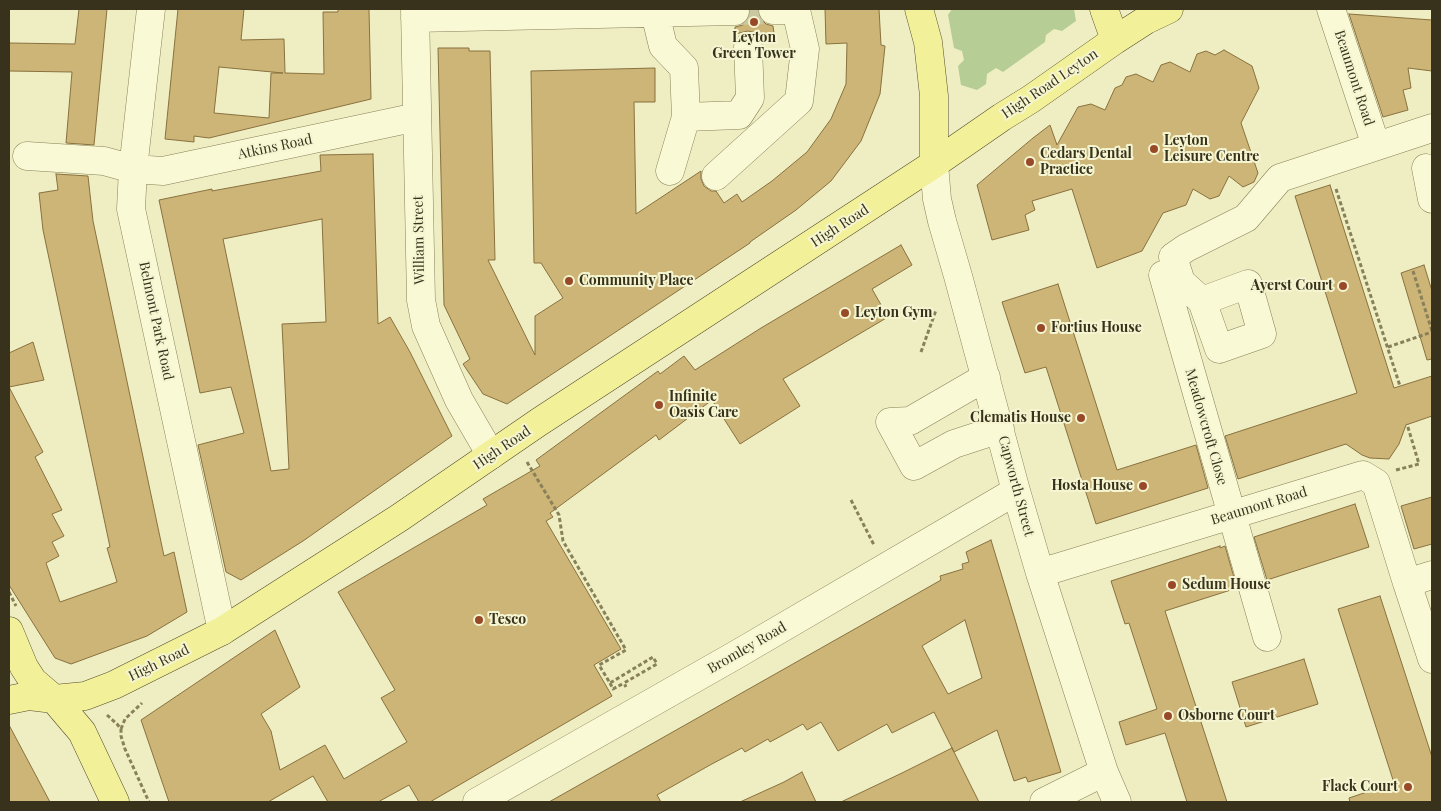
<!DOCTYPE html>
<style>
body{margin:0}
#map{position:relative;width:1441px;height:811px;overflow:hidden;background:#eeeec2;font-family:"Playfair Display",serif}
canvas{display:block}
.frame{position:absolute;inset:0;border:10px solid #38321d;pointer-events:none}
</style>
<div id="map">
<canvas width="1441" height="811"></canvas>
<div class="frame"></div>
</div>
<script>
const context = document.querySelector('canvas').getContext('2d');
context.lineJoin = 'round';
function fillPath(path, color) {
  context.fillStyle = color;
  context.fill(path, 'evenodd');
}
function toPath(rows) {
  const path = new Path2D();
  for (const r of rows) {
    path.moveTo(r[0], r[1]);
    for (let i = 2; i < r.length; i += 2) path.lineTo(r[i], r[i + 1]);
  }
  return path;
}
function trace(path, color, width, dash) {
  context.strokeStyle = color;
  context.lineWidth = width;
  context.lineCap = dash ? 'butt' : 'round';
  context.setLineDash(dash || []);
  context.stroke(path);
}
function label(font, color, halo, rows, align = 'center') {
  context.font = font + ' "Playfair Display",serif';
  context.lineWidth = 4;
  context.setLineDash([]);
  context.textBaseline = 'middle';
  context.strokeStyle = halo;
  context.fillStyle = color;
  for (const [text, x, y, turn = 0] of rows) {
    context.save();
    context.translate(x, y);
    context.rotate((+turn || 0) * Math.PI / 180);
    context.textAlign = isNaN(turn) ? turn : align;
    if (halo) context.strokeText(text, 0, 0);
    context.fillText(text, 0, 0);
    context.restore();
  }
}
fillPath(toPath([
 [952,9,1074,9,1076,21,1062,31,1054,29,1046,35,1045,42,1003,72,996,68,987,74,986,84,977,90,961,85,958,66,964,60,962,51,954,48,948,15]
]), '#b6cd96');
const building = toPath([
 [79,9,107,9,94,145,66,143,72,72,9,71,9,43,75,44,79,9],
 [178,9,244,9,241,40,284,39,285,73,324,74,323,12,338,12,338,9,369,9,371,99,209,138,194,136,194,142,165,139,178,9],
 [219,67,283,73,271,73,269,118,214,113,219,67],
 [750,9,758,9,760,18,766,24,773,26,774,33,756,33,748,31,735,34,735,27,743,25,748,19,750,9],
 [825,9,879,9,881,45,885,46,880,94,861,141,831,181,796,210,750,242,750,243,507,404,483,394,463,364,470,359,444,305,438,48,469,48,469,51,490,51,495,260,488,260,535,355,535,316,563,298,541,263,534,263,531,71,655,68,655,102,634,102,636,214,701,171,701,179,704,186,711,191,716,191,724,203,737,194,742,202,772,181,807,152,831,119,846,84,847,43,826,44,825,9],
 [1349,14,1432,20,1432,71,1408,68,1411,88,1403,90,1408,110,1383,117,1349,14],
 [1224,50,1252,66,1259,88,1241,123,1258,173,1254,182,1243,187,1229,176,1219,196,1210,199,1193,189,1186,205,1163,213,1142,251,1097,268,1072,189,1032,201,1035,210,1025,215,1029,230,992,240,977,185,1033,138,1050,125,1057,145,1078,107,1091,104,1105,110,1115,88,1122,85,1126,77,1136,74,1153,82,1161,65,1170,62,1190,72,1197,54,1206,51,1215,55,1224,50],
 [373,154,378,324,390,317,410,352,452,436,303,541,241,580,226,572,198,445,244,433,231,387,200,393,159,200,212,189,212,191,321,171,320,155,373,154],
 [322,219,326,322,282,324,289,469,271,471,223,239,322,219],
 [56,174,88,176,93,221,164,556,174,552,187,612,147,636,71,664,55,658,9,585,9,353,33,342,44,380,9,387,43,452,35,457,62,510,52,514,64,536,52,542,59,556,46,563,60,602,117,582,107,548,110,547,43,230,39,193,58,190,56,174],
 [1330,185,1394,388,1432,376,1432,416,1406,425,1399,444,1389,459,1370,458,1362,455,1346,444,1238,479,1225,436,1357,393,1295,196,1330,185],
 [901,245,912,265,872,289,888,317,783,379,800,406,740,444,712,400,659,440,656,435,550,513,553,517,546,521,621,649,594,665,612,696,430,802,419,802,409,785,378,802,328,802,313,776,268,802,169,802,141,720,275,630,300,687,261,714,271,731,280,770,325,745,344,779,407,742,381,698,395,690,338,592,487,505,483,499,540,466,536,460,658,371,660,374,684,356,695,370,761,328,901,245],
 [1424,265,1432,291,1432,359,1427,360,1401,273,1424,265],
 [1058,284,1117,470,1196,445,1208,488,1096,524,1046,367,1025,373,1002,302,1058,284],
 [1432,497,1432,544,1414,549,1401,506,1432,497],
 [1355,504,1369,547,1267,580,1254,537,1355,504],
 [991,540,1061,772,1028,782,1026,777,1014,781,997,730,954,752,934,712,892,733,887,724,838,751,821,722,807,730,803,724,770,742,768,739,745,752,742,748,710,765,657,795,661,802,549,802,883,613,941,580,940,576,963,569,962,564,969,562,966,552,991,540],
 [965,620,982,678,948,694,922,646,965,620],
 [1220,546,1220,548,1225,546,1237,588,1165,611,1227,802,1187,802,1165,733,1126,745,1119,722,1157,709,1129,623,1125,624,1111,581,1220,546],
 [1380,596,1432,757,1432,802,1350,802,1349,798,1394,783,1338,609,1380,596],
 [1304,659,1318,704,1246,727,1232,682,1304,659],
 [9,725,50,802,9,802,9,725],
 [952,748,979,802,841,802,902,773,952,748],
 [802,772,816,802,740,802,784,782,802,772]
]);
fillPath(building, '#cdb477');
trace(building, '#88713e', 1);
trace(toPath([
 [735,11,773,10]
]), '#cac8a1', 28, [28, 14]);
const minor = toPath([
 [151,9,133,169,131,209,222,631],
 [415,9,421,300,426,326,459,400,491,455],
 [1331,9,1376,146],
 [655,13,663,46,684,68,686,117,670,171],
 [415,18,735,11],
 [686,117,739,115,750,98,748,47],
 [27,156,104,161,133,169,163,171,417,117],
 [934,164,937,199,942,221,958,276,1016,491,1040,573,1104,772,1117,802],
 [1426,168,1432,199],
 [716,176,799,101,805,49,796,10,773,10],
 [1163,275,1267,637],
 [1202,301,1248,284,1262,334,1219,349,1202,301,1181,282,1173,257,1186,248,1246,218,1280,178,1432,128],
 [986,377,910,421,890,422,914,466,954,444,1000,429],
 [1040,573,1363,475,1376,483,1407,583],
 [1432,575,1407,583,1432,659],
 [477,802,734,656,1016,491],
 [1044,802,1104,772]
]);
const major = toPath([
 [919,9,928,42,934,96,934,164],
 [1104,9,1115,40],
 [9,631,24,667,33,681,54,699,82,732,115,802],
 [9,700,29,696,54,699,85,696,114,685,222,631,399,518,539,422,934,164,1002,117,1031,99,1115,40,1146,20,1169,9]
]);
trace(minor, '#888059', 29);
trace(major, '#564c2d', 29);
trace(toPath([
 [1336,189,1400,386],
 [1413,271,1432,331],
 [1388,347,1432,332],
 [921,352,936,310],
 [527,462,559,515,563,541,626,650,599,665,610,683,653,657,657,664,624,683,626,687],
 [1396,470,1419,464,1407,424],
 [851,500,874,545],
 [9,592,16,606],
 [610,683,613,689,624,683],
 [107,715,117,724,121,729,121,736,125,749,149,802],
 [121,729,125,719,142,703]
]), '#888059', 3, [4, 2.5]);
trace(minor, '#f9f9d5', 28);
trace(major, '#f2f199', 28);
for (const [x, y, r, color] of [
 [754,22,5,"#984928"],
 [1154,149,5,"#984928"],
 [1030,162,5,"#984928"],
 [569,281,5,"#984928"],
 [1343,286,5,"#984928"],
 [845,313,5,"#984928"],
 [1041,328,5,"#984928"],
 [659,405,5,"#984928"],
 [1081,418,5,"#984928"],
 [1143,486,5,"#984928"],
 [1172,585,5,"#984928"],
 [479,620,5,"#984928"],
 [1168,716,5,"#984928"],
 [1408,787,5,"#984928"]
]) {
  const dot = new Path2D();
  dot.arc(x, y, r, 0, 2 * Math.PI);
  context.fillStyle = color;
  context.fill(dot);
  trace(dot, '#f5f6d1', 2);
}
label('bold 14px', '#38321d', '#f5f6d1', [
 ["Leyton",754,38,"center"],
 ["Green Tower",754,54,"center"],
 ["Leyton",1164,141],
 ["Leisure Centre",1164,157],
 ["Cedars Dental",1040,154],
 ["Practice",1040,170],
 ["Community Place",579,281],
 ["Ayerst Court",1333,286,"right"],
 ["Leyton Gym",855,313],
 ["Fortius House",1051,328],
 ["Infinite",669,397],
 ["Oasis Care",669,413],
 ["Clematis House",1071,418,"right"],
 ["Hosta House",1133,486,"right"],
 ["Sedum House",1182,585],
 ["Tesco",489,620],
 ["Osborne Court",1178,716],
 ["Flack Court",1398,787,"right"]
], 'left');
label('14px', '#38321d', '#f5f6d1', [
 ["Beaumont Road",1354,78,72],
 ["High Road Leyton",1050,84,-34],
 ["Atkins Road",275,147,-12],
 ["High Road",840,226,-33],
 ["William Street",419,240,-91],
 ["Belmont Park Road",156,321,78],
 ["Meadowcroft Close",1206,427,74],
 ["High Road",502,448,-34],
 ["Capworth Street",1016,486,75],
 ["Beaumont Road",1259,506,-17],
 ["Bromley Road",747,648,-30],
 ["High Road",159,663,-26]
]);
</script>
